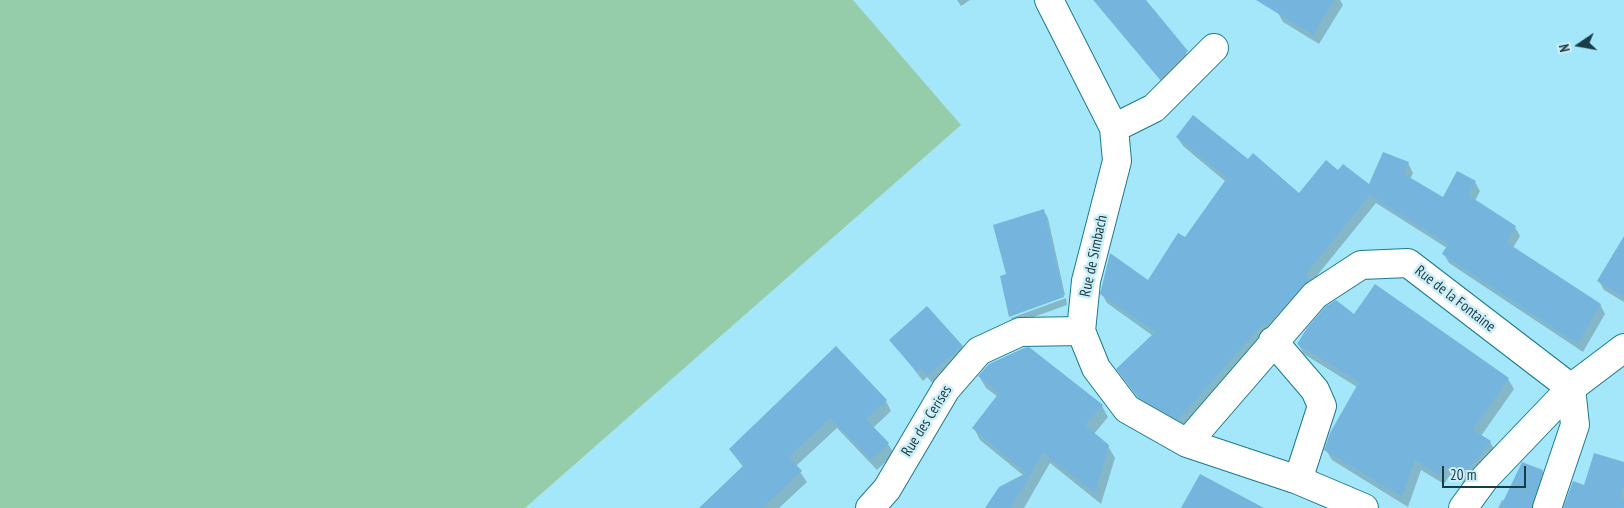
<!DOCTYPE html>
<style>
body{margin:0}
#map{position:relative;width:1624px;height:508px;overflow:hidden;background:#a5e7fa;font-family:"PT Sans Narrow",sans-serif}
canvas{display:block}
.north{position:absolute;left:1554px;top:20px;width:50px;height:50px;-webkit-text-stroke:4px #ceeef7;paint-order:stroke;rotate:258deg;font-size:14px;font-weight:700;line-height:20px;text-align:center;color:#183d46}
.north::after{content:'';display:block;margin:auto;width:18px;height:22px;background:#183d46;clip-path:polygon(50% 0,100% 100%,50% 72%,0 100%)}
.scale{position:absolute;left:1442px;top:466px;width:84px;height:22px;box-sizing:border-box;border:2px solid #183d46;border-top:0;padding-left:6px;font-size:15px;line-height:18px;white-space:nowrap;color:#183d46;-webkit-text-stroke:4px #ceeef7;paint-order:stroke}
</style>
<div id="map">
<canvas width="1624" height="508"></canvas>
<div class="north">N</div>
<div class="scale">20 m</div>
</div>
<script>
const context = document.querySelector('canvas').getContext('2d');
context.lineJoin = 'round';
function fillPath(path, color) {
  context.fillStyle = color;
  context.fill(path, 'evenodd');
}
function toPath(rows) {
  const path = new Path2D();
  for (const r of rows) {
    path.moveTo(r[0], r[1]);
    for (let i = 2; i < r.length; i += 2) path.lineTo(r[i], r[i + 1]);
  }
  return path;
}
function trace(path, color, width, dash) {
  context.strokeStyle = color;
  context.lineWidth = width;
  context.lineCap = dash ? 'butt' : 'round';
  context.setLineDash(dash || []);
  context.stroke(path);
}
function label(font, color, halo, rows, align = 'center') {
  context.font = font + ' "PT Sans Narrow",sans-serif';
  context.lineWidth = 5;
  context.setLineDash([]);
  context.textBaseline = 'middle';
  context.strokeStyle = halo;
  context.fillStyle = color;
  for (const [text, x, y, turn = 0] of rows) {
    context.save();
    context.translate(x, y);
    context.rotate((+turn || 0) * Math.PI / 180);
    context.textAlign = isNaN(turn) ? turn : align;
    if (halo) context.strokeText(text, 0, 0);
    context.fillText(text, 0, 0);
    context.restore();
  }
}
fillPath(toPath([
 [0,0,853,0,961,125,525,508,0,508]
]), '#95cdab');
fillPath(toPath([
 [957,0,970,0,961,6],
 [1093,0,1144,0,1193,62,1166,87],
 [1286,0,1340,0,1343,5,1319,44,1283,22,1278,13],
 [1177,137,1248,161,1299,195,1338,172,1370,186,1408,163,1413,173,1410,179,1443,199,1475,182,1480,191,1475,201,1515,227,1520,236,1513,248,1600,304,1605,314,1583,352,1449,263,1444,254,1447,248,1376,203,1311,283,1184,429,1144,406,1123,378,1118,369,1153,336,1107,303,1102,294,1149,282,1185,239,1226,182,1183,146],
 [1044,211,1048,218,1065,295,1010,315,1010,318,1002,277,1007,275],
 [1624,260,1624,302,1604,290,1599,281],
 [1066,298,1067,305,1014,324,1011,318],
 [1354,316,1508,379,1514,389,1481,436,1490,442,1496,452,1468,486,1450,475,1444,484,1421,470,1408,507,1332,460,1326,450,1357,387,1304,354,1298,344],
 [891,340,962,347,967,356,934,385,927,377,923,381],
 [836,348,886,401,891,411,873,428,888,444,894,454,877,470,837,428,796,466,807,482,779,508,701,508,743,467,730,450],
 [979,376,1102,406,1108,417,1094,434,1108,446,1115,458,1101,504,1050,463,1024,508,989,508,1024,476,980,440,974,428,998,397,986,388],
 [1624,463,1624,508,1565,508,1585,487],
 [1542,471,1548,480,1540,508,1498,508,1502,500,1505,501]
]), '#0003');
fillPath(toPath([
 [1094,0,1146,0,1188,51,1160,79],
 [1256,0,1334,0,1313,35],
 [1193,115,1248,159,1253,153,1299,193,1326,160,1338,170,1343,164,1369,184,1383,152,1409,162,1404,174,1443,197,1457,171,1476,181,1468,195,1516,226,1506,242,1601,304,1577,344,1442,254,1448,244,1370,195,1305,275,1310,279,1273,319,1257,330,1178,420,1138,397,1116,369,1155,332,1100,294,1110,253,1148,280,1178,233,1185,237,1227,178,1176,137],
 [1044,209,1064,297,1009,317,1000,276,1006,274,993,225],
 [1624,236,1624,297,1597,281],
 [1375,284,1509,378,1473,430,1491,441,1462,477,1444,466,1438,475,1415,460,1402,497,1324,450,1330,433,1359,382,1297,344,1307,328,1325,307,1336,300,1354,314],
 [927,306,963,346,927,376,921,368,917,372,889,340],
 [836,346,887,400,866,419,889,443,871,460,830,418,789,457,802,471,762,508,699,508,744,465,729,449],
 [1029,347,1103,405,1085,425,1109,445,1095,493,1043,453,1011,508,985,508,999,487,1026,473,972,428,999,393,978,376,989,364,1024,348],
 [1594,453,1624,462,1624,486,1620,499,1624,500,1624,508,1563,508,1573,481,1584,485],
 [1522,462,1543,470,1532,508,1500,508],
 [1200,474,1264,508,1181,508]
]), '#74b4dd');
const minor = toPath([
 [1049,0,1114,128,1117,161,1086,281,1081,331,1096,368,1127,409,1187,443,1298,480,1364,508],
 [1114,128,1154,108,1214,48],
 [1273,341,1315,390,1322,406,1298,480],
 [1187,443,1315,295,1361,265,1408,263,1571,388,1575,425,1547,508],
 [870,508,887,489,946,389,979,351,1020,332,1081,331]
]);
const major = toPath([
 [1463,508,1485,478,1571,388,1624,348]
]);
trace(minor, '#1b7a90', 30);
trace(major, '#1b7a90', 30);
trace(minor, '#fff', 28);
trace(major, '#fff', 28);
label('15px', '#183d46', '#ceeef7', [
 ["Rue de Simbach",1094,256,-78],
 ["Rue de la Fontaine",1455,299,38],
 ["Rue des Cerises",927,421,-58]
]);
</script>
